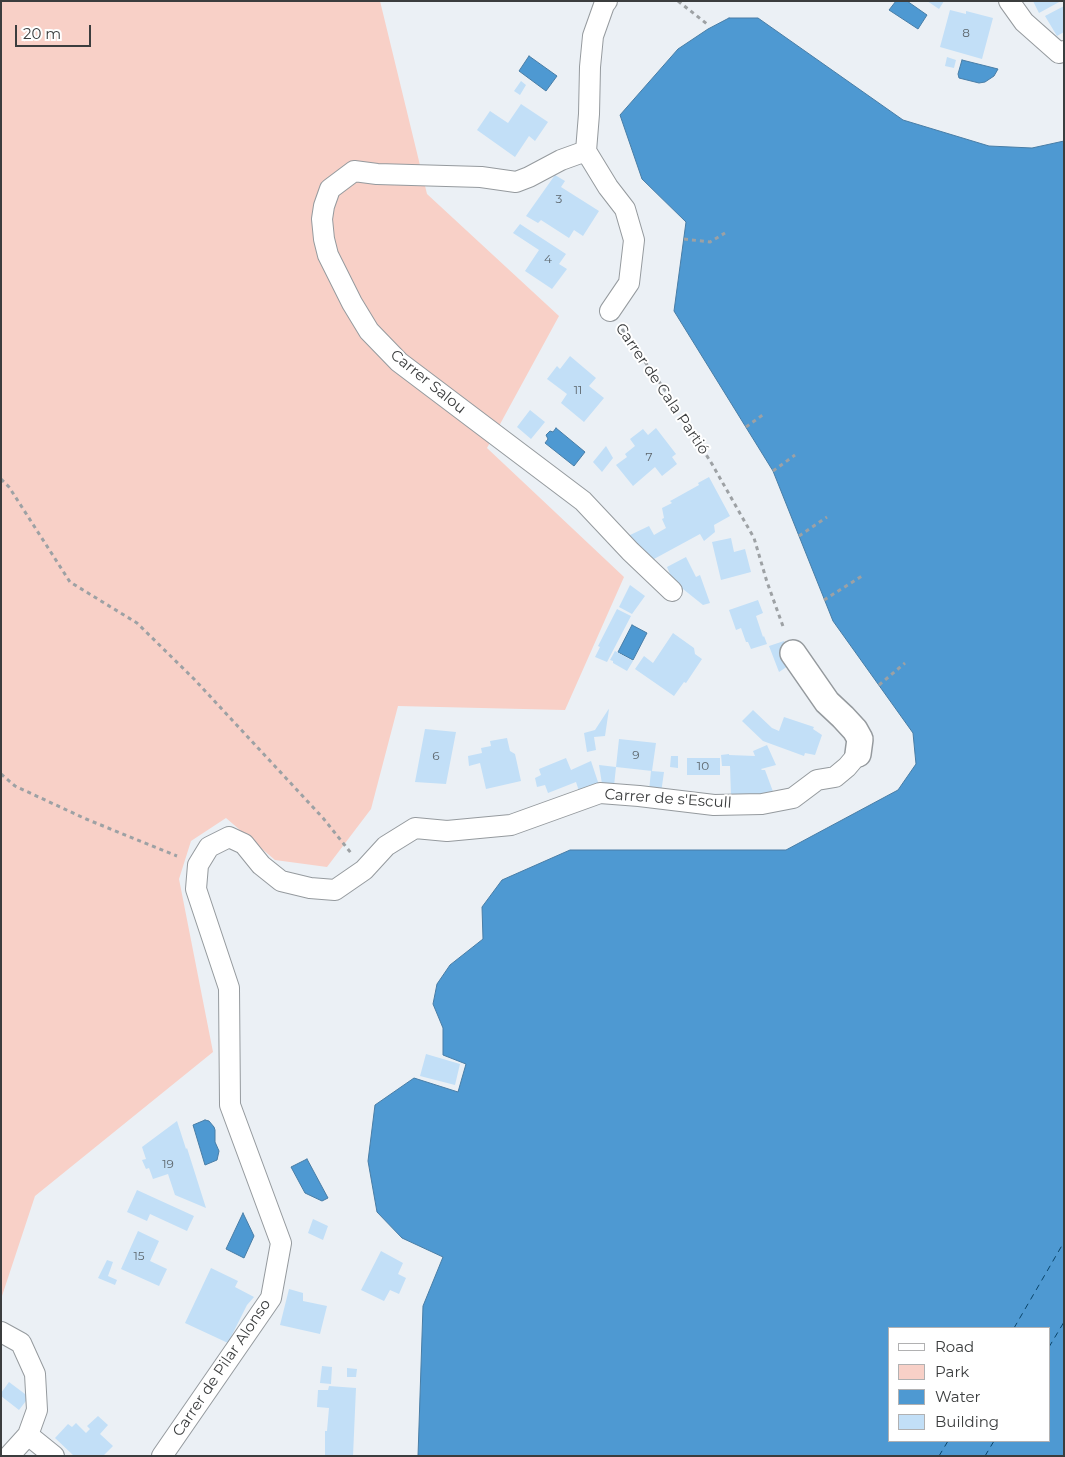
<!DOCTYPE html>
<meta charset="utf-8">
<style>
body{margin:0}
#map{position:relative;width:1065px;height:1457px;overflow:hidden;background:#ebf0f5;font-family:Montserrat,sans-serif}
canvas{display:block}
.frame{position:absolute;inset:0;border:2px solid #3b3d3e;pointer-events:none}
.legend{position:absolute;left:888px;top:1327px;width:162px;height:115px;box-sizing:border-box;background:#fff;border:1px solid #b1b1b2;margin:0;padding:6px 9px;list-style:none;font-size:15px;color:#3b3d3e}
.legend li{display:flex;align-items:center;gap:10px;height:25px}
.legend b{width:25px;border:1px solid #b1b1b2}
.scale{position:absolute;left:15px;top:25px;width:76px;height:22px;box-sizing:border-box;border:2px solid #3b3d3e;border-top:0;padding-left:6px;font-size:15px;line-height:18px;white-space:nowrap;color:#3b3d3e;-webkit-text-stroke:4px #fff;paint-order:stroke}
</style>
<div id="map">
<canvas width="1065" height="1457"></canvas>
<div class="frame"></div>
<ul class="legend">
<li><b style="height:6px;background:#fff"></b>Road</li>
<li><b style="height:14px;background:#f8d0c7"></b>Park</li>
<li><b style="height:14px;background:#4e99d2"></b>Water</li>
<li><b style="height:14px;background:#c2dff7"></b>Building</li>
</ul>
<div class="scale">20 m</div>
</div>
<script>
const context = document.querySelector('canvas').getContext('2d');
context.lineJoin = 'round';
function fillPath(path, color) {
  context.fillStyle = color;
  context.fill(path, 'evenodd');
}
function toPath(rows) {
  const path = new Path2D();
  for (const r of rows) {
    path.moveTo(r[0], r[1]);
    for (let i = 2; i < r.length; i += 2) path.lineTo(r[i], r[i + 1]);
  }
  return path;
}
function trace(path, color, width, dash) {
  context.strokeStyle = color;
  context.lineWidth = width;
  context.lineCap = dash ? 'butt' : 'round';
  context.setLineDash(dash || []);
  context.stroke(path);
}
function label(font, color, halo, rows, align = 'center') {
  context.font = font + ' Montserrat,sans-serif';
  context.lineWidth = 4;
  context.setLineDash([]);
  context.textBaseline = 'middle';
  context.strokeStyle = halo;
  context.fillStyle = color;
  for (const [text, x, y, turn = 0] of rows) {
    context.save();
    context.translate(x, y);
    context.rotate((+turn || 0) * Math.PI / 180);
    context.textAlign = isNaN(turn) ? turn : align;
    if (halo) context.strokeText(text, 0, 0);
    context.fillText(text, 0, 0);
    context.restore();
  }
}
fillPath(toPath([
 [1,1,380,1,427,194,559,316,487,448,624,577,565,710,398,706,371,809,327,867,275,860,226,818,191,841,179,879,213,1052,35,1196,1,1299]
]), '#f8d0c7');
const water = toPath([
 [896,1,907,1,927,15,918,29,889,10,896,1],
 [729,18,758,18,903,120,989,146,1032,148,1064,141,1064,1456,418,1456,423,1306,443,1257,402,1238,377,1212,368,1161,375,1105,414,1078,458,1092,466,1064,443,1055,443,1028,433,1004,437,984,450,965,483,939,482,907,502,880,570,850,786,850,898,790,916,764,913,733,833,621,773,471,674,311,686,222,642,179,620,115,678,49,708,29,729,18],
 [1049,1328,1049,1441,889,1441,889,1328,1049,1328],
 [529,56,557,76,546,91,519,71,529,56],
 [962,60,998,69,994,76,985,82,979,83,959,78,958,74,962,60],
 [556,428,585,452,574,466,545,443,548,439,546,435,550,431,553,432,556,428],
 [632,625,647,633,633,660,618,652,632,625],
 [205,1120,209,1121,214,1127,215,1130,215,1142,219,1151,217,1160,205,1165,193,1125,205,1120],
 [307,1159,328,1198,322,1201,305,1193,291,1167,307,1159],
 [243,1213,254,1236,244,1258,226,1249,243,1213]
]);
fillPath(water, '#4e99d2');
trace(water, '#487da6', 1);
trace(toPath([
 [1014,1328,1064,1242],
 [1049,1347,1064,1322],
 [939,1456,948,1441],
 [985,1456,994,1441]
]), '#0a456b', 1, [6, 5]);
fillPath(toPath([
 [927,1,944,1,939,9],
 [1033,1,1061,1,1039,13],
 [1064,6,1064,32,1057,36,1045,16],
 [950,10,966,14,966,11,993,18,982,59,940,47],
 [947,57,956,60,954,68,945,66],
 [521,81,526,85,520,95,514,91],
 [521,104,548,122,535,141,529,136,515,157,477,130,490,111,508,123],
 [555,175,565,181,561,187,599,211,583,236,574,230,569,238,541,220,538,223,526,216],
 [520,224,566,254,559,264,567,269,552,289,525,271,539,250,513,233],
 [570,356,596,378,589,386,604,398,584,422,561,403,567,394,547,379,557,366,560,369],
 [530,410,545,422,531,439,517,427],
 [656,428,676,454,672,457,677,464,662,476,655,467,633,486,616,465,627,457,625,454,635,446,630,439,643,429,648,435],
 [606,446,613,458,602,472,593,462],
 [709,477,730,516,714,525,715,532,704,541,700,534,654,559,628,536,649,526,654,535,666,528,662,519,664,518,662,508,672,503,670,501,672,500,699,485,698,483],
 [731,538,734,552,745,549,751,572,721,580,712,542],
 [686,557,696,577,700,575,710,603,703,605,673,581,667,567],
 [630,585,645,596,632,614,619,607],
 [758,600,763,613,756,616,763,637,764,636,767,644,751,649,748,642,746,642,741,628,736,630,729,610],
 [617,609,631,616,607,662,595,657,600,647,598,646],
 [673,633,694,648,695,654,702,659,686,683,684,682,674,696,635,669,644,656,653,663],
 [784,641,791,664,779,672,769,646],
 [615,651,633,661,627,671,613,663,613,661,610,660],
 [609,709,605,736,594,737,596,750,587,752,584,733,595,730,608,710],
 [753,710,772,728,779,731,784,717,814,727,813,729,822,735,815,755,805,753,804,756,763,741,742,721],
 [425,729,456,732,446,784,415,782],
 [507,738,510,751,515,754,521,781,486,789,480,763,469,766,468,756,482,753,481,748,491,746,490,741],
 [619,739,656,743,652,771,616,767],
 [767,745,776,765,761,769,762,770,765,770,775,797,731,796,730,766,722,766,721,755,729,754,729,755,755,756,753,751],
 [671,756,678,756,678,768,670,767],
 [566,758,571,770,591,761,599,785,579,791,576,782,548,793,545,785,537,787,535,778,541,775,539,769],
 [687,758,720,758,720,775,687,775],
 [599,765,616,767,614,786,602,784],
 [651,771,664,772,661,793,649,791],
 [426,1054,460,1064,455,1085,420,1076],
 [177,1121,186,1149,187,1148,206,1208,175,1195,168,1174,153,1179,149,1168,146,1169,142,1160,146,1159,142,1147],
 [137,1190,194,1216,187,1231,150,1214,147,1221,127,1212],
 [313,1219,328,1226,323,1240,308,1233],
 [138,1231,159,1241,150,1261,167,1269,159,1286,121,1269],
 [381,1251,403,1263,398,1274,406,1278,399,1294,390,1290,384,1301,361,1290],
 [107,1260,113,1262,108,1276,117,1280,115,1285,98,1278],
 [211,1268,238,1281,235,1287,254,1297,247,1305,228,1343,185,1323],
 [289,1289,303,1293,303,1301,327,1306,320,1334,280,1325],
 [322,1366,332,1367,331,1384,320,1383],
 [347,1368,357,1369,356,1377,347,1377],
 [9,1382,29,1397,19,1410,1,1396,1,1393],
 [329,1386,356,1388,353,1456,325,1456,325,1431,327,1431,329,1408,317,1407,318,1390,328,1390],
 [98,1416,108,1425,100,1434,113,1446,103,1456,74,1456,55,1438,68,1424,72,1427,76,1423,86,1433,90,1429,87,1426]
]), '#c2dff7');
const minor = toPath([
 [607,1,604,5,593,36,590,67,589,114,586,151,608,187,625,209,634,240,629,283,610,311],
 [1009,1,1024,22,1059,53,1064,51],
 [586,151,561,160,529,177,516,182,481,177,377,174,354,171,330,189,324,206,322,219,324,239,328,255,352,303,369,331,399,362,583,501,630,551,672,591],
 [1,1332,21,1343,35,1374,37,1410,28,1435,54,1456],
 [9,1456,28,1435],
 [162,1456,271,1298,281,1243,230,1105,229,988,196,889,198,865,209,847,229,837,244,844,261,865,281,881,310,888,335,890,364,870,386,846,415,828,447,831,511,825,600,793,639,796,714,805,762,804,793,798,817,780,835,777,847,767,858,754]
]);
const tertiary = toPath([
 [793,653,827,702,843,717,855,730,860,739,858,754]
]);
trace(minor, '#959a9e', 22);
trace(tertiary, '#959a9e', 28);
trace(toPath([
 [678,1,707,24],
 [684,239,710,242,725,233],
 [622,329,669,396,712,464,754,538,767,582,784,629],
 [746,427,764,414],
 [773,471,795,455],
 [1,479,9,487,70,582,137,623,194,679,323,818,351,853],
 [799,536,827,517],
 [824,600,862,576],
 [879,685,905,663],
 [1,774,15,786,86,819,177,856]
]), '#9da1a4', 3, [4, 4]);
trace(minor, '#fff', 20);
trace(tertiary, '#fff', 25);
label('12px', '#5d666c', null, [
 ["8",966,33],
 ["3",559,199],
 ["4",548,259],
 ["11",578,390],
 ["7",649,457],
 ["9",636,755],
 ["6",436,756],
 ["10",703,766],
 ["19",168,1164],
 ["15",139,1256]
]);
label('15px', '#3b3d3e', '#fff', [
 ["Carrer Salou",428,382,39],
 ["Carrer de Cala Partió",662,389,56],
 ["Carrer de s'Escull",668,799,4],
 ["Carrer de Pilar Alonso",222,1368,-56]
]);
</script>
